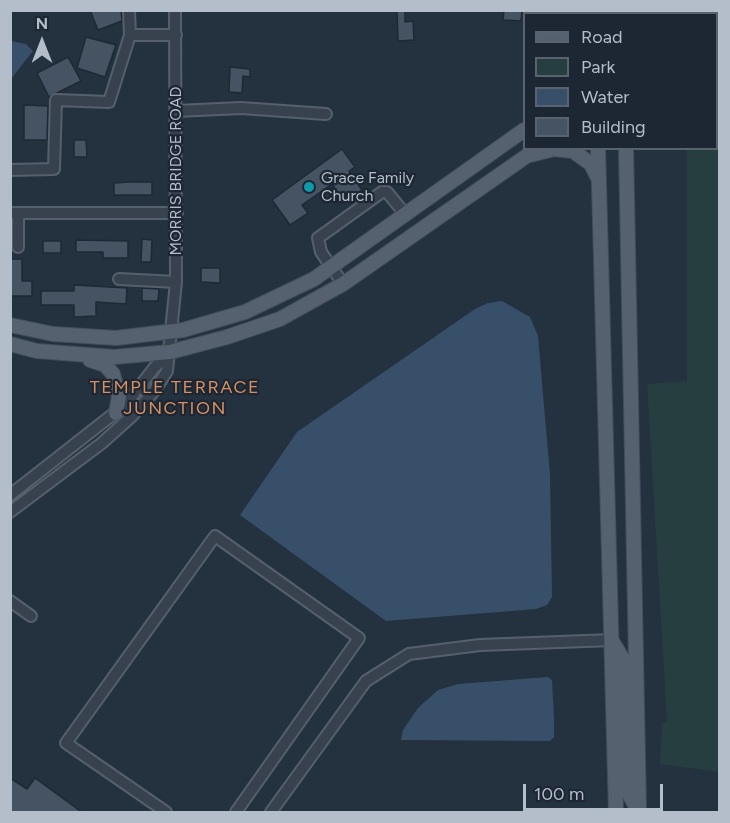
<!DOCTYPE html>
<style>
body{margin:0}
#map{position:relative;width:730px;height:823px;overflow:hidden;background:#24313f;font-family:Figtree,sans-serif}
canvas{display:block}
.frame{position:absolute;inset:0;border:12px solid #b4bdca;pointer-events:none}
.legend{position:absolute;left:523px;top:12px;width:195px;height:138px;box-sizing:border-box;background:#1d2734;border:2px solid #596370;margin:0;padding:8px 10px;list-style:none;font-size:18px;color:#b4bdca}
.legend li{display:flex;align-items:center;gap:12px;height:30px}
.legend b{width:30px;border:2px solid #596370}
.north{position:absolute;left:12px;top:12px;width:60px;height:60px;-webkit-text-stroke:4px #1d2734;paint-order:stroke;rotate:0deg;font-size:16px;font-weight:700;line-height:24px;text-align:center;color:#b4bdca}
.north::after{content:'';display:block;margin:auto;width:21px;height:27px;background:#b4bdca;clip-path:polygon(50% 0,100% 100%,50% 72%,0 100%)}
.scale{position:absolute;left:523px;top:784px;width:140px;height:27px;box-sizing:border-box;border:3px solid #b4bdca;border-top:0;padding-left:8px;font-size:18px;line-height:21px;white-space:nowrap;color:#b4bdca;-webkit-text-stroke:4px #1d2734;paint-order:stroke}
</style>
<div id="map">
<canvas width="730" height="823"></canvas>
<div class="frame"></div>
<ul class="legend">
<li><b style="height:8px;background:#56616f"></b>Road</li>
<li><b style="height:16px;background:#263e40"></b>Park</li>
<li><b style="height:16px;background:#384f69"></b>Water</li>
<li><b style="height:16px;background:#455363"></b>Building</li>
</ul>
<div class="north">N</div>
<div class="scale">100 m</div>
</div>
<script>
const context = document.querySelector('canvas').getContext('2d');
context.lineJoin = 'round';
function fillPath(path, color) {
  context.fillStyle = color;
  context.fill(path, 'evenodd');
}
function toPath(rows) {
  const path = new Path2D();
  for (const r of rows) {
    path.moveTo(r[0], r[1]);
    for (let i = 2; i < r.length; i += 2) path.lineTo(r[i], r[i + 1]);
  }
  return path;
}
function trace(path, color, width, dash) {
  context.strokeStyle = color;
  context.lineWidth = width;
  context.lineCap = dash ? 'butt' : 'round';
  context.setLineDash(dash || []);
  context.stroke(path);
}
function label(font, color, halo, rows, align = 'center') {
  context.font = font + ' Figtree,sans-serif';
  context.lineWidth = 4.5;
  context.setLineDash([]);
  context.textBaseline = 'middle';
  context.strokeStyle = halo;
  context.fillStyle = color;
  for (const [text, x, y, turn = 0] of rows) {
    context.save();
    context.translate(x, y);
    context.rotate((+turn || 0) * Math.PI / 180);
    context.textAlign = isNaN(turn) ? turn : align;
    if (halo) context.strokeText(text, 0, 0);
    context.fillText(text, 0, 0);
    context.restore();
  }
}
fillPath(toPath([
 [719,29,719,772,660,764,662,723,667,722,647,384,687,381,687,149,716,148,716,31]
]), '#263e40');
fillPath(toPath([
 [11,41,26,44,33,51,11,79],
 [502,301,530,317,538,336,550,475,552,597,547,605,536,609,386,621,240,515,297,432,475,309,488,303],
 [548,677,552,680,554,719,554,737,550,741,401,740,403,730,418,708,438,690,458,684]
]), '#384f69');
const building = toPath([
 [90,10,121,10,122,21,98,30,90,10],
 [397,10,405,10,405,22,413,21,414,40,398,41,397,10],
 [504,10,522,10,521,21,503,20,504,10],
 [86,37,116,45,105,77,77,68,86,37],
 [68,57,81,81,49,97,37,73,68,57],
 [230,67,250,69,250,77,243,76,242,93,229,92,230,67],
 [24,105,48,106,47,140,24,140,24,105],
 [74,140,86,140,87,157,74,157,74,140],
 [342,149,355,167,349,171,362,190,344,202,332,184,302,205,308,213,290,225,272,200,342,149],
 [129,182,152,182,152,195,114,195,114,183,129,182],
 [142,239,152,240,151,262,141,262,142,239],
 [76,240,128,241,128,258,103,258,103,252,76,252,76,240],
 [43,241,61,241,61,253,43,253,43,241],
 [10,259,22,259,22,281,32,281,32,296,11,296,10,259],
 [201,268,220,268,220,283,201,282,201,268],
 [74,285,127,288,126,304,96,302,96,316,74,317,74,305,41,305,41,291,74,291,74,285],
 [142,288,159,289,158,301,142,301,142,288],
 [10,778,27,789,35,778,83,813,10,813,10,778]
]);
fillPath(building, '#455363');
trace(building, '#1f2936', 1.5);
const minor = toPath([
 [550,10,550,14],
 [694,14,699,10],
 [716,25,720,23],
 [130,35,176,35],
 [176,111,241,108,326,114],
 [10,170,54,169,56,100,109,102,130,35,129,10],
 [10,213,177,213],
 [18,247,18,213],
 [119,279,176,282],
 [343,284,321,252,318,238,382,192,387,192,405,214],
 [10,495,126,404,154,368,170,352],
 [10,512,102,443,132,416,155,390,167,371,176,282,175,10],
 [10,601,31,616],
 [166,812,66,743,215,536,359,638,236,812],
 [271,812,366,681,409,654,480,645,612,640]
]);
const major = toPath([
 [596,10,596,14],
 [623,10,623,14],
 [598,148,616,812],
 [626,148,639,812],
 [530,155,554,149,573,151,591,164,598,178],
 [10,325,53,334,116,338,183,330,245,312,314,279,524,130],
 [10,344,37,351,114,357,170,352,227,337,280,319,343,284,538,148],
 [90,360,105,365,113,374,119,397,116,413],
 [612,641,624,661,629,794,638,810]
]);
trace(minor, '#56606d', 14);
trace(major, '#444e5b', 16);
trace(minor, '#38424f', 10);
trace(major, '#56616f', 14);
for (const [x, y, r, color] of [
 [309,187,6,"#0f9aa8"]
]) {
  const dot = new Path2D();
  dot.arc(x, y, r, 0, 2 * Math.PI);
  context.fillStyle = color;
  context.fill(dot);
  trace(dot, '#1d2734', 2);
}
label('16px', '#b4bdca', '#1d2734', [
 ["MORRIS BRIDGE ROAD",176,171,-90]
]);
label('16px', '#b4bdca', '#1d2734', [
 ["Grace Family",321,178],
 ["Church",321,196]
], 'left');
context.letterSpacing = '1.5px';
label('18px', '#d89061', '#1d2734', [
 ["TEMPLE TERRACE",175,388],
 ["JUNCTION",175,409]
]);
context.letterSpacing = '0px';
</script>
